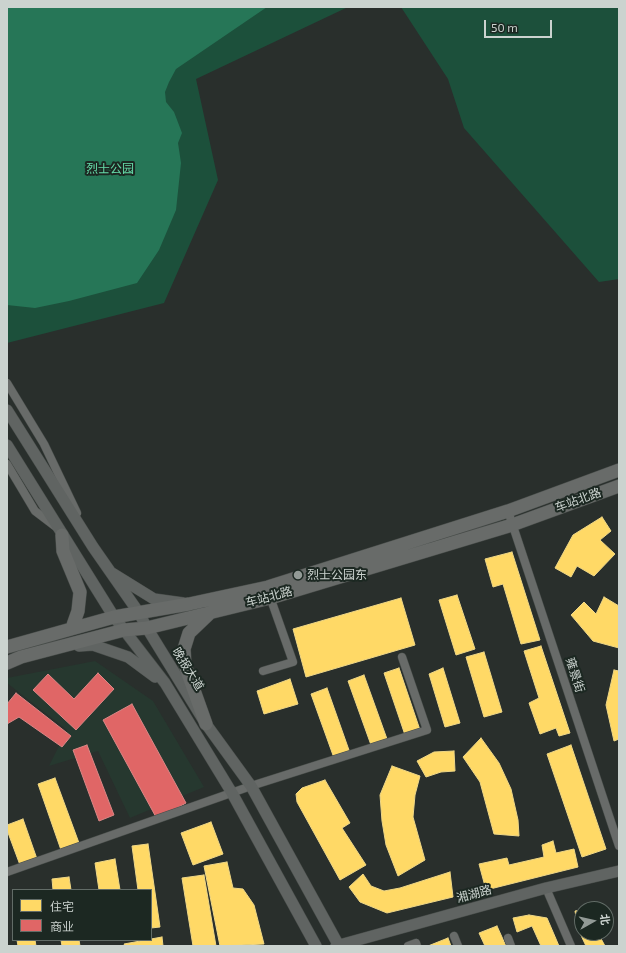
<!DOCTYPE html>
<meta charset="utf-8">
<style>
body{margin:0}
#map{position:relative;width:626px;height:953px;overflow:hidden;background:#292f2c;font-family:"Exo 2","Noto Sans SC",sans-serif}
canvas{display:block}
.frame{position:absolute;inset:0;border:8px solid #cbd3cf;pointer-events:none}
.legend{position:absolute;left:12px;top:889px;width:140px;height:52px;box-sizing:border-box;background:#1c2822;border:1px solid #626c67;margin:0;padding:5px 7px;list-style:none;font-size:12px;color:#cbd3cf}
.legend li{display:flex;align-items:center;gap:8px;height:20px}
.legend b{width:20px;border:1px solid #626c67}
.north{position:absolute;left:574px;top:901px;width:40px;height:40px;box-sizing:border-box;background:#1c2822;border:1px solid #626c67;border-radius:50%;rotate:82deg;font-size:11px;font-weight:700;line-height:16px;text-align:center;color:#cbd3cf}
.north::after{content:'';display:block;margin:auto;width:14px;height:18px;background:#929a96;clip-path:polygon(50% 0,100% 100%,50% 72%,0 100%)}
.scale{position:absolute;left:484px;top:20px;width:68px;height:18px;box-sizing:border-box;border:2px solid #cbd3cf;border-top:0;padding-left:5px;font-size:12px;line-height:14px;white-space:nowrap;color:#cbd3cf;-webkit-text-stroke:3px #1c2822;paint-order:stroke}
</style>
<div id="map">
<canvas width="626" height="953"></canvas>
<div class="frame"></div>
<ul class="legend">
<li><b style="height:11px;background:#ffd966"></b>住宅</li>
<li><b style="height:11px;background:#e06666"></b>商业</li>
</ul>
<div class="north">北</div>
<div class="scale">50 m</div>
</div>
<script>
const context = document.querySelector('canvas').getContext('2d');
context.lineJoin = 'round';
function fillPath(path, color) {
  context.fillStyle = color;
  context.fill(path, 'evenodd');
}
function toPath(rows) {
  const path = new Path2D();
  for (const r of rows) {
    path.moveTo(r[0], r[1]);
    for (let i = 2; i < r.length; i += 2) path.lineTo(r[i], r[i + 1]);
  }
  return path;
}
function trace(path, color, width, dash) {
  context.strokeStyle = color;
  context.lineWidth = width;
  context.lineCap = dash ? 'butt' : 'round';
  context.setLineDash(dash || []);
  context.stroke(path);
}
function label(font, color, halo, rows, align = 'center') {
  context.font = font + ' "Exo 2","Noto Sans SC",sans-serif';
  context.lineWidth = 4;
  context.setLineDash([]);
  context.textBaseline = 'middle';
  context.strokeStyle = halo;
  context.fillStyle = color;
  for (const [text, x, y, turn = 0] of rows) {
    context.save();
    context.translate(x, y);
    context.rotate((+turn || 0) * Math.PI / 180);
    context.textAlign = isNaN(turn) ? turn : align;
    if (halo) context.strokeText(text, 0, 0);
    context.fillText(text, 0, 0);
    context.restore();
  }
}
fillPath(toPath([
 [95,661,153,701,204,787,130,818,98,751,49,766,67,730,7,683,7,678]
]), '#26382f');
fillPath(toPath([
 [7,7,348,7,196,79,218,180,164,303,7,343],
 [401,7,619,7,619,279,599,282,464,128,448,79]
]), '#1c503b');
fillPath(toPath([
 [7,7,267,7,176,69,169,82,165,92,166,102,174,112,182,133,178,143,181,163,176,210,159,250,137,283,69,301,35,308,7,305]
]), '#267657');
const homes = toPath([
 [602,517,611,531,600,540,615,554,594,576,577,566,571,577,555,568,573,535,602,517],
 [512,552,540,640,521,644,503,584,493,587,485,559,512,552],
 [457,595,475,649,456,655,439,600,457,595],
 [604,597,619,606,619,648,593,641,571,615,584,602,596,614,604,597],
 [401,598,415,645,306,677,293,629,401,598],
 [541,646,570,733,559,736,556,728,540,734,529,703,539,698,524,651,541,646],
 [484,652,502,712,484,717,466,657,484,652],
 [399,668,420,730,405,735,384,673,399,668],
 [443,668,460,723,445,727,429,674,443,668],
 [614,670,619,671,619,739,614,741,606,705,614,670],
 [364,675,387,739,371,745,348,681,364,675],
 [290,679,298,704,264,714,257,691,290,679],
 [327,688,350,753,334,758,311,694,327,688],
 [481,738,499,763,511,789,518,820,519,836,494,834,480,782,463,757,481,738],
 [571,745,606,849,582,857,547,754,571,745],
 [454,751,455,771,441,772,426,777,417,761,434,752,454,751],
 [392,766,420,776,415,795,413,817,425,860,398,876,386,845,382,821,380,795,392,766],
 [55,778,79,843,61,850,38,784,55,778],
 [325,780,350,823,342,828,366,865,340,880,297,802,296,794,302,788,325,780],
 [23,819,37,859,20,865,7,830,7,825,23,819],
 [211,822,223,854,193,865,181,833,211,822],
 [553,841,556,853,574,849,578,867,486,890,479,864,507,858,509,865,544,857,542,845,553,841],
 [148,844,160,927,151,928,151,890,138,890,132,846,148,844],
 [115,859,120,890,99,890,95,863,115,859],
 [227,862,233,888,243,889,254,905,264,944,220,946,204,866,227,862],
 [450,872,453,897,387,913,360,902,349,887,363,874,371,886,384,891,400,888,450,872],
 [204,875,216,946,193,946,182,878,204,875],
 [69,877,71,890,53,890,52,879,69,877],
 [582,910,582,933,598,933,605,946,586,946,578,929,575,911,582,910],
 [529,915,547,918,559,946,541,946,532,926,517,932,513,918,529,915],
 [497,926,506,946,485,946,479,933,497,926],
 [162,937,163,946,125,946,124,944,162,937],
 [448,938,451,946,428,946,448,938],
 [17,940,35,940,36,946,18,946,17,940],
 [61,940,79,940,80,946,62,946,61,940]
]);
fillPath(homes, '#ffd966');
trace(homes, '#efd786', 1);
const shops = toPath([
 [98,673,114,689,76,730,33,690,48,674,74,699,98,673],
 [16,693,71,736,62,747,19,717,7,724,7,704,16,693],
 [132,704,186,803,157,819,103,720,132,704],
 [87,745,114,815,99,821,73,750,87,745]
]);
fillPath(shops, '#e06666');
trace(shops, '#da8786', 1);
const street = toPath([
 [7,383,44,444,77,513],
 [7,464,35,511,56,527],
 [508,511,619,846],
 [263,671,293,662,269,594],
 [7,872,251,786,427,730,402,657],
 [546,888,571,946],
 [454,936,458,946],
 [508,938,511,946],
 [408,946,416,943,417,946]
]);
const secondary = toPath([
 [7,410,93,547,139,613,147,628,206,724,251,786,339,946],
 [7,445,114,617,165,683,232,793,316,946],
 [112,573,154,599,183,603],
 [79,646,93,645,128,657,155,677],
 [336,946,546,888,619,871]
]);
const primary = toPath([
 [62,535,63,551,80,592,78,611,72,628],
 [7,647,114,617,189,604,268,587,508,511,619,470],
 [7,663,21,657,124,630,147,628,270,598,512,525,619,486],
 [206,724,185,665,184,649,189,633,210,613]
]);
trace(street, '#474c49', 9);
trace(secondary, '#474c49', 12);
trace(primary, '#474c49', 14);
trace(street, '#686b69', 8);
trace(secondary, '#606462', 11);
trace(primary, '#686b69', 13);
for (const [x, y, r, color] of [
 [298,575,5,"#929a96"]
]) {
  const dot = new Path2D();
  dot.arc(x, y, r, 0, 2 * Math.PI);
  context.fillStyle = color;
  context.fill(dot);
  trace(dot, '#1c2822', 1.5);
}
label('12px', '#66dba9', '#1c2822', [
 ["烈士公园",110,169]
]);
label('12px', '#cbd3cf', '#1c2822', [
 ["车站北路",578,500,-20],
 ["车站北路",269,597,-15],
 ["晚报大道",188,669,58],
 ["雍景街",575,675,72],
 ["湘湖路",474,894,-15]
]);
label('12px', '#cbd3cf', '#1c2822', [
 ["烈士公园东",307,575]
], 'left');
</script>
